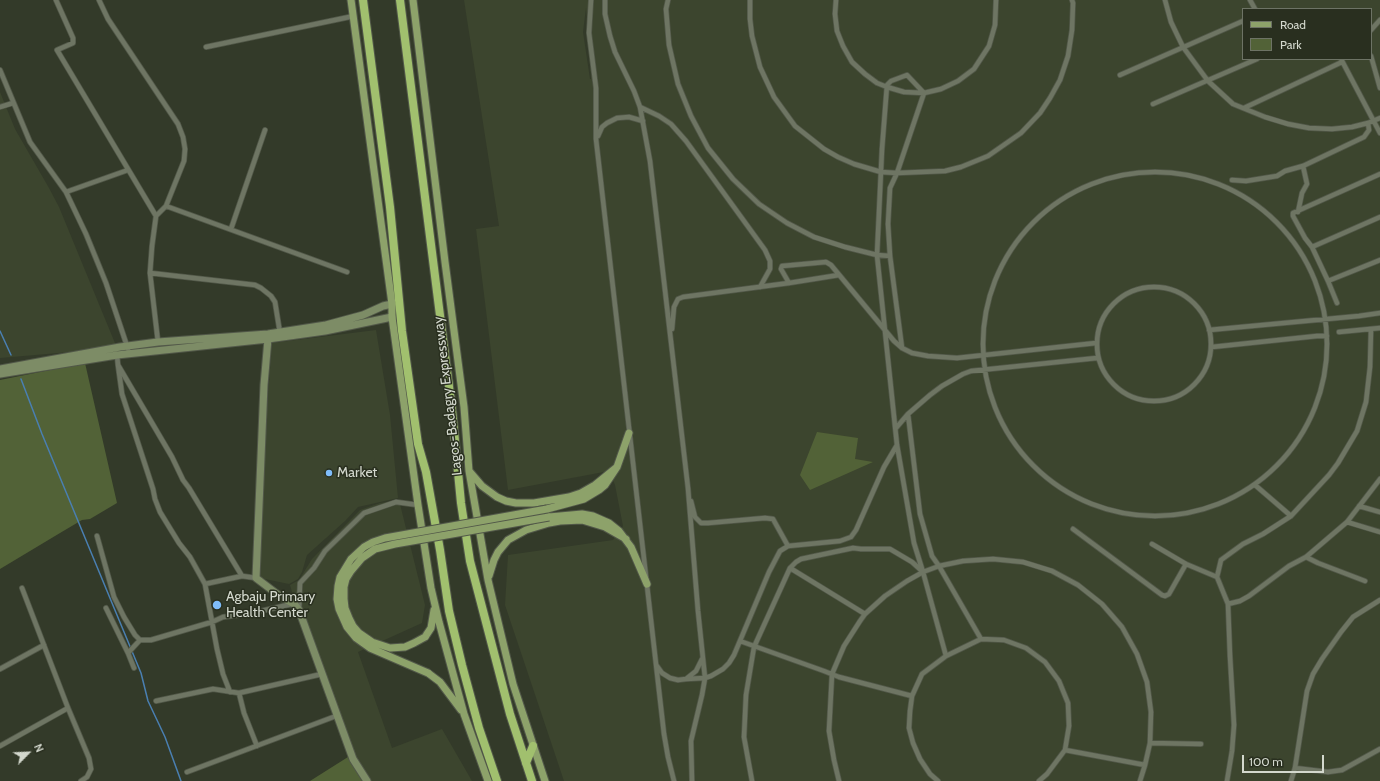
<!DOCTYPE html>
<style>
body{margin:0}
#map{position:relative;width:1380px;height:781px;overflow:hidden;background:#333a29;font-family:Cabin,sans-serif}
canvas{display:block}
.legend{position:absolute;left:1242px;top:8px;width:130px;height:52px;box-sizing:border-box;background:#292f1f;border:1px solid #6d7365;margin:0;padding:5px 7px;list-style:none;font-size:12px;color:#d3d8cd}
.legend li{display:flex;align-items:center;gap:8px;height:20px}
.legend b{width:20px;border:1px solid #6d7365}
.north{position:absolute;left:8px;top:733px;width:40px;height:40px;-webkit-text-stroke:3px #292f1f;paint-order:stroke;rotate:66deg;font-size:11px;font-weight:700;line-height:16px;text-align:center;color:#d3d8cd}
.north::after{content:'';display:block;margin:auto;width:14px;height:18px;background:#d3d8cd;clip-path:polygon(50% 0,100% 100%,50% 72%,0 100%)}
.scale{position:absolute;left:1242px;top:755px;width:82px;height:18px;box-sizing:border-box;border:2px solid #d3d8cd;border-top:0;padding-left:5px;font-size:12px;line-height:14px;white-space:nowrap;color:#d3d8cd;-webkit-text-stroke:3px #292f1f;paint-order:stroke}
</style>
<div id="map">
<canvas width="1380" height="781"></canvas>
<ul class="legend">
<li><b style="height:5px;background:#8da26a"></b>Road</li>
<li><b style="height:11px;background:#526237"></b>Park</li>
</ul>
<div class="north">N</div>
<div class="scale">100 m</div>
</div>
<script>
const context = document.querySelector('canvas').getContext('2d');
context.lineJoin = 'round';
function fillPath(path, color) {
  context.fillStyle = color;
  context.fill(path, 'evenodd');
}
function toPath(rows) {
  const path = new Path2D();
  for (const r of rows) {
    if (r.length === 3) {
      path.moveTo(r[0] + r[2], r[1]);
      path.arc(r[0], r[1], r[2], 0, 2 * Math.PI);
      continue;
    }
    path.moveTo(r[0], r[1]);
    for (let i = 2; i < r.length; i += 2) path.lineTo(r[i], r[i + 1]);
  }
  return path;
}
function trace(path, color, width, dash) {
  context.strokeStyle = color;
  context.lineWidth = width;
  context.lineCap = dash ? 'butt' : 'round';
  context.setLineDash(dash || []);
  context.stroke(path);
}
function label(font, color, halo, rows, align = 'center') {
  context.font = font + ' Cabin,sans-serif';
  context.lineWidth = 3;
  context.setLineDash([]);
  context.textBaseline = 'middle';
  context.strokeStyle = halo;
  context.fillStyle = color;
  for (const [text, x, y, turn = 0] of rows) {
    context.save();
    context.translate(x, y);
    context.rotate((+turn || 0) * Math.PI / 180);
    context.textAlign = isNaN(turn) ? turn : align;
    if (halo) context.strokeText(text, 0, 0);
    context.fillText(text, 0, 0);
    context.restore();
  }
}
fillPath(toPath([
 [464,0,1380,0,1380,781,564,781,505,605,508,555,613,540,623,526,615,485,609,471,508,490,476,229,499,226],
 [586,8,591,79,590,79,583,32],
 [1243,9,1371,9,1371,59,1243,59],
 [0,92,15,129,49,188,59,207,117,348,0,358],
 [376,330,390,415,398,498,358,507,345,521,307,555,302,572,298,579,289,584,260,578,264,448,272,343],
 [399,500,425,605,422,623,358,652,392,748,442,729,472,781,363,781,297,609,290,585,299,580,312,559,360,510,380,503]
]), '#3c452e');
fillPath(toPath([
 [85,363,117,503,90,519,82,520,60,533,0,569,0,380],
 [817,432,858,438,855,459,873,462,810,490,800,475],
 [348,757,362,781,310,781]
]), '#526237');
trace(toPath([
 [0,331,11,355],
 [21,379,42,434,141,673,148,701,165,737,181,781]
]), '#4a7fb1', 1.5);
const street = toPath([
 [56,0,73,38,73,43,57,50,156,216],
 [99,0,108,19,178,124,183,137,185,149,184,161,166,206,156,216,152,246,150,273,158,342],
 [591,0,589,33,596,88,596,139,664,734,668,757,674,781],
 [605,0,605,14,610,36,615,52,634,91,640,107,650,161,688,488,698,611,705,678,702,695,691,741,692,781],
 [668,0,666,9,669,45,678,84,691,116,708,148,733,179,759,204,787,223,814,237,845,247,877,255,890,256],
 [750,0,750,19,752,36,760,67,774,97,795,126,824,149,838,157,854,164,881,172,897,173,945,171,961,167,988,156,1021,133,1040,113,1050,98,1060,80,1068,56,1072,30,1073,3,1072,0],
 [836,0,835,14,837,31,843,46,852,62,865,74,877,83,887,87,904,92,924,93,941,89,958,81,974,69,989,46,995,25,996,0],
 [1165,0,1171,22,1183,47,1208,81,1233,104,1265,117,1288,124,1309,128,1332,129,1352,127,1368,123,1380,118],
 [1250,0,1255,9],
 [1371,30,1380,20],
 [206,47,354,16],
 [1371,56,1380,88],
 [1341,59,1380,133],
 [0,70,30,142,66,192,86,234,106,283,128,349],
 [1120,75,1243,21],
 [1153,104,1257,59],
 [0,107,13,103],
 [640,107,659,116,671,124,686,141,765,250,770,261,770,269,760,287],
 [1244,108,1342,62],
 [598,136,602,127,607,123,617,118,629,117,643,121],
 [1155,344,172],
 [1232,180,1246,181,1277,176,1285,171,1303,166,1364,137,1369,130,1368,123],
 [66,192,128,170],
 [166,206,347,272],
 [1298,212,1302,193,1307,184,1303,166],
 [231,229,265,130],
 [1312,247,1380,217],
 [150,273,255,285,261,288,271,296,275,302,280,333],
 [1328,281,1380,260],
 [789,283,781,269,782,266,826,262,831,265,894,341,902,348,912,353,928,356,957,358,1096,343],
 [1154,344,57],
 [1337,303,1328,281,1312,247,1305,238,1293,216,1293,213,1380,174],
 [672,329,674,307,678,299,683,297,789,283,839,275],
 [1209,330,1359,316,1380,313],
 [1339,332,1380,328],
 [1212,347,1317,336,1327,336],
 [902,348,890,256,888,224,890,188,897,173,924,93,907,75,891,81,887,85,882,149,877,255,897,445,914,543,923,572,946,656],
 [117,355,118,365,172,457,183,480,189,488,242,576],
 [118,365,122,394,153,489,155,499,160,512,179,543,190,557,205,584,217,649,223,674,230,692],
 [908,414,920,514,932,556,939,566,981,639],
 [896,428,908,414,930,395,942,386,963,374,971,371,1097,358],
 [1255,485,1291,516],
 [691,501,695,517,701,523,708,523,765,518,773,519,788,546],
 [1359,506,1380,512],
 [1347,522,1380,532],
 [1073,529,1162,595,1165,596,1169,594,1186,564],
 [97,536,114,597,124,617,135,635,140,640,151,640,212,622,223,617,248,614,292,604],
 [1152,544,1186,564,1217,577],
 [1306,557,1318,563,1365,581],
 [790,568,865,614],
 [205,584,242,576,256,578],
 [22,588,68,708,89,758,91,769,87,777,81,781],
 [1228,604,1240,601,1249,596,1289,566,1306,557,1347,522,1380,479],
 [106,608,128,653],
 [299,610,300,583,314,568,325,551,364,513,396,502,418,505],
 [740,641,824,671,839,677,912,696],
 [657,666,662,673,670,678,678,680,686,679,696,671,702,659],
 [134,668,128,653,140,640],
 [0,669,44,645],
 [686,679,705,678,711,676,723,669,729,663,734,655,769,572,780,551,788,546,840,541,851,537,856,530,884,467,897,445],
 [239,693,244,713,257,746],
 [156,701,213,689,239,693,322,674],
 [1150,743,1201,744],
 [0,746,68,708],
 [1065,750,1145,765],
 [1295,768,1328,772,1342,770,1380,749],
 [187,772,336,716],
 [752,781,744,737,746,695,754,647,790,568,796,562,801,559,853,548,861,549,890,549,912,562,922,571],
 [839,781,834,760,829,731,832,674,844,646,860,621,865,614,885,596,907,581,923,572,939,566,963,561,993,559,1023,562,1052,571,1078,585,1102,604,1122,627,1137,654,1147,682,1151,712,1150,743,1145,765,1140,781],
 [938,781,930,774,920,759,913,743,909,728,910,711,912,696,922,674,946,656,981,639,1004,640,1026,648,1045,662,1059,681,1068,703,1069,726,1065,750,1047,774,1039,781],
 [1227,781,1232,751,1234,725,1230,656,1228,604,1217,577,1221,560,1243,544,1263,534,1291,516,1329,475,1338,463,1357,431,1366,402,1370,367,1371,329],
 [1291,781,1295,768,1307,691,1313,674,1322,659,1341,632,1353,617,1380,600]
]);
const secondary = toPath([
 [268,334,268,339,264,385,256,578,281,597,294,604,299,610,353,759,367,781],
 [0,369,120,347,158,342,268,334,326,325,363,315,383,306,392,304],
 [0,374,117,355,268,339,325,331,392,317]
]);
const primary = toPath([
 [351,0,392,304,392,317,418,505,431,588,439,622,464,714,488,781],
 [413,0,445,262,464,407,469,471,488,580,513,684,545,781],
 [470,472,482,486,497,497,506,501,516,503,534,503,569,497,581,493,595,485,617,467],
 [547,509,584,499,599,490,605,485,617,467,629,433],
 [549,517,582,514,593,516,609,523,619,531,631,547,647,584],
 [489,576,494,560,498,552,508,540,526,530,549,523,560,521,582,520,605,527,626,539],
 [425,637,431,628,434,610],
 [428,673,440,682,461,710]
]);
const highway = toPath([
 [363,0,390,207,402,331,418,444,426,472,440,550,449,611,462,665,479,728,497,781],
 [400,0,452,410,461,503,470,561,510,714,532,781],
 [526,763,533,746]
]);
trace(street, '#525849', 6);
trace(secondary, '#525849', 9);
trace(primary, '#525849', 9);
trace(highway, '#525849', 10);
trace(street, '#6e7563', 4.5);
trace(secondary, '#7d8c66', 7);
trace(primary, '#8da26a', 7);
trace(highway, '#a1c06e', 8);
const primaryBridge = toPath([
 [425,637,414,643,405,647,390,648,372,642,359,633,353,626,349,618,345,608,344,599,344,587,346,579,351,571,362,558,375,549,395,544,549,517],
 [428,673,370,648,356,638,347,627,339,609,337,599,338,586,340,577,351,559,364,547,373,542,385,538,547,509]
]);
trace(primaryBridge, '#525849', 9, []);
trace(primaryBridge, '#8da26a', 7);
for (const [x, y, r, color] of [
 [329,473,4,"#7fbdfa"],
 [217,605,5,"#7fbdfa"]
]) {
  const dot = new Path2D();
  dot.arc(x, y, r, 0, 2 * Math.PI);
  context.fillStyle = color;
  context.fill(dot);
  trace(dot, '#292f1f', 1.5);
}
label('14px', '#d3d8cd', '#292f1f', [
 ["Lagos-Badagry Expressway",448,396,-97]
]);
label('14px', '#d3d8cd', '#292f1f', [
 ["Market",337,473],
 ["Agbaju Primary",226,597],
 ["Health Center",226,613]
], 'left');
</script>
